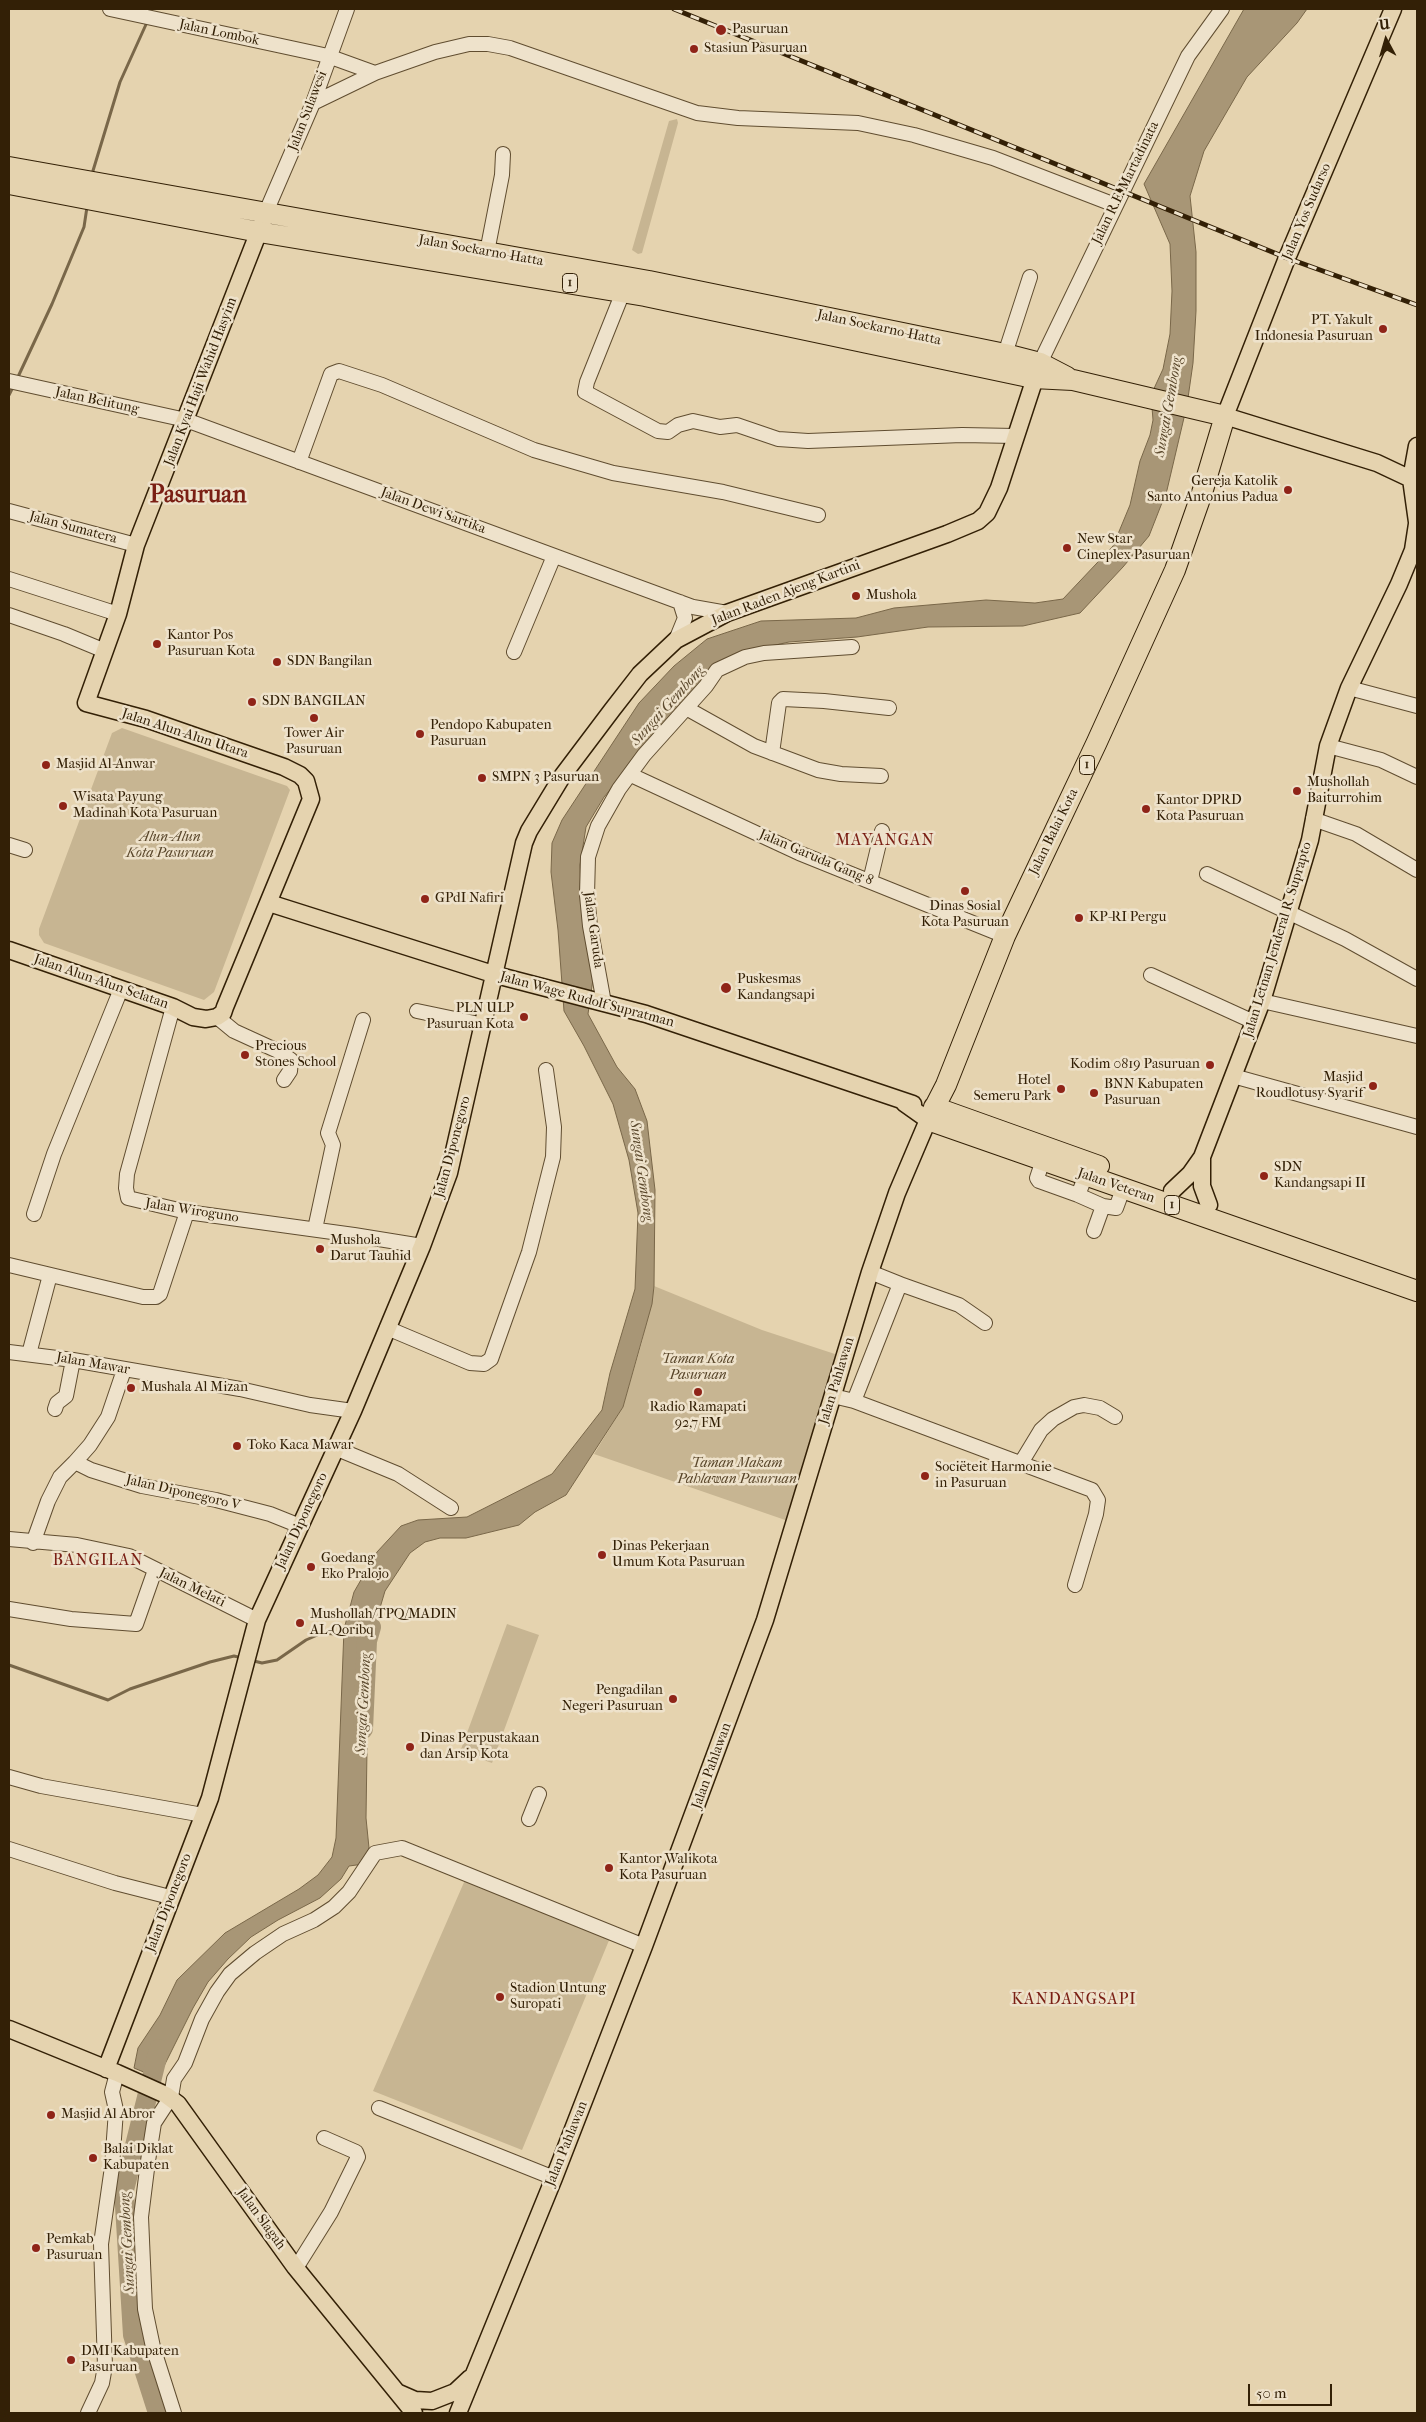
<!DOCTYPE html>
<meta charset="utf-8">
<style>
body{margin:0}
#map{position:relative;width:1426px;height:2422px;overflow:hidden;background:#e5d3af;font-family:"IM FELL French Canon",serif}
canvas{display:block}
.frame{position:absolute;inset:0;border:10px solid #332006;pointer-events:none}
.north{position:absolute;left:1361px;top:15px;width:50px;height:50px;-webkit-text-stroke:4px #eee2cb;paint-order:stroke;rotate:354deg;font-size:14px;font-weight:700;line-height:20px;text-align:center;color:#332006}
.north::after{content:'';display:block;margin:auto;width:18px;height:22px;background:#332006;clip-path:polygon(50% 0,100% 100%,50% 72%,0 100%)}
.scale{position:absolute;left:1248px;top:2384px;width:84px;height:22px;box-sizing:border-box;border:2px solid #332006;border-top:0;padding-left:6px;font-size:15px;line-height:18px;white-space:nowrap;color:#332006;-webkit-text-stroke:4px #eee2cb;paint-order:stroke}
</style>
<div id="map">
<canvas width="1426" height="2422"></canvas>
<div class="frame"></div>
<div class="north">U</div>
<div class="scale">50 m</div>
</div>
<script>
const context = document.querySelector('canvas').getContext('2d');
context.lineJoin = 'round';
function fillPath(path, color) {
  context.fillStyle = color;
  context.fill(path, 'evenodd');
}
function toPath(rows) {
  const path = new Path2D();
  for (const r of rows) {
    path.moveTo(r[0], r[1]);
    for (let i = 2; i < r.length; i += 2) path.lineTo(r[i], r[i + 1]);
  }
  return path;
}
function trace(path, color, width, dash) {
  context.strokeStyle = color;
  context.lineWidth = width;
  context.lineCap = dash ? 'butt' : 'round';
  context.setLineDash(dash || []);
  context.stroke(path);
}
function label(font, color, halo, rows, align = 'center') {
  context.font = font + ' "IM FELL French Canon",serif';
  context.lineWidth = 5;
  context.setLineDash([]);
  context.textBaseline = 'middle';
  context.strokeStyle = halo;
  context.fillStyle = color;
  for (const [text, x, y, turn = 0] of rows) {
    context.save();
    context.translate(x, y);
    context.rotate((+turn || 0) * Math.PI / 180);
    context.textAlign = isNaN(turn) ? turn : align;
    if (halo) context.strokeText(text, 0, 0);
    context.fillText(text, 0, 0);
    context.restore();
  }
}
fillPath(toPath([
 [677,119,678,123,642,253,638,254,632,250,669,121],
 [122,728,287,786,290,790,214,992,204,1000,44,943,39,935,39,929,112,733],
 [654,1286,762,1330,844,1357,791,1522,594,1454,623,1407,642,1342],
 [507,1624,539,1635,492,1763,460,1752],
 [465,1880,610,1938,522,2150,373,2091]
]), '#c7b592');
const water = toPath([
 [1244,9,1307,9,1297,23,1247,77,1204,151,1190,196,1196,252,1196,311,1193,363,1187,405,1167,490,1149,536,1123,567,1080,613,1023,626,928,627,857,637,789,642,739,653,715,665,604,797,586,827,580,865,582,912,594,972,588,1014,617,1067,635,1089,647,1121,655,1190,654,1286,652,1304,623,1407,566,1495,535,1512,519,1525,466,1538,440,1538,425,1542,410,1553,385,1591,366,1655,364,1696,367,1749,366,1818,369,1848,364,1864,349,1866,341,1879,320,1898,278,1920,251,1937,228,1959,208,1982,193,2008,158,2078,134,2068,138,2048,160,2015,177,1980,225,1933,299,1889,318,1875,332,1857,336,1838,344,1629,354,1592,377,1552,401,1526,418,1520,467,1517,552,1474,602,1410,610,1373,635,1289,638,1213,629,1160,613,1104,584,1046,564,1011,558,930,551,872,552,843,562,820,639,703,674,666,707,639,761,621,856,618,894,608,986,600,1035,603,1063,599,1113,546,1130,505,1140,461,1150,435,1153,420,1151,395,1163,369,1170,334,1172,291,1170,244,1144,184,1244,9]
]);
fillPath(water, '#a89676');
trace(water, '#796749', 1);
trace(toPath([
 [92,174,120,82,148,20],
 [17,379,52,304,84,227,87,207],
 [9,395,13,387],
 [250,1660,262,1663,277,1660,306,1640,322,1633,348,1635],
 [9,1665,108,1700,130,1689,210,1662,234,1656,242,1658]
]), '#796749', 3);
trace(toPath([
 [363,1729,367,1641,371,1627],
 [158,2413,133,2335,124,2190,159,2049]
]), '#a89676', 20);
const minor = toPath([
 [110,9,328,56,375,73],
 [313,103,375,73,435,52,469,44,488,44,510,48,697,113,738,118,858,123,914,135,993,158,1115,205],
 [266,212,313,103,347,9],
 [487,252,502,175,503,154],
 [623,292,587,382,585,392,658,431,668,432,678,425,693,421,720,427,737,425,778,439,808,441,962,435,1015,436],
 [1005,354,1030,277],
 [1040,363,1188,56,1222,9],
 [9,381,186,420,693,607,727,613],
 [299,462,331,374,339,371,382,385,534,450,613,473,723,492,818,515],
 [9,511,136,545],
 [9,579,118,614],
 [9,615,64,634,105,651],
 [676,640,685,618,680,602],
 [514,652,554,556],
 [1349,688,1417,706],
 [686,708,754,746,818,770,841,774,881,776],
 [1328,746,1381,760,1417,777],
 [772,753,779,703,783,699,824,701,889,708],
 [631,775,799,853,1005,936],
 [1313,819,1356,834,1417,870],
 [9,845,25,850],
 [1207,874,1345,939,1417,979],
 [870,881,882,831],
 [1151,975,1254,1022],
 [1262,1001,1417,1036],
 [604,1003,590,926,587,895,588,857,598,826,619,789,644,755,706,686,717,670,745,657,764,653,852,647],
 [173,1007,127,1174,126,1188,128,1198,187,1212,354,1235,422,1246],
 [417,1011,484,1025],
 [217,1017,234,1031,280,1052,291,1060,290,1071,284,1080],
 [1233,1076,1417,1127],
 [1045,1154,1037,1178,1039,1181,1078,1195,1086,1175],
 [1078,1195,1103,1206],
 [34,1214,54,1154,121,989],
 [315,1229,333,1145,328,1133,363,1020],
 [1094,1231,1103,1206,1116,1208,1123,1189],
 [9,1265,143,1297,156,1297,160,1294,187,1212],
 [900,1284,959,1305,985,1323],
 [387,1328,470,1363,484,1364,491,1359,529,1252,553,1157,554,1127,546,1070],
 [9,1352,73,1360,240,1389,310,1405,353,1411],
 [29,1354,50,1275],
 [124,1370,108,1417,90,1445,75,1462,91,1470,142,1486,216,1500,270,1514,300,1526],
 [833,1396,854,1401,1092,1490,1098,1500,1096,1514,1075,1585],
 [854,1401,900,1284,870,1272],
 [55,1409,57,1403,66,1396,73,1360],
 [335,1448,398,1474,451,1508],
 [1021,1463,1041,1430,1053,1419,1074,1407,1084,1405,1100,1408,1115,1417],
 [9,1539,77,1545,129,1556,257,1620],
 [33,1543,48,1501,60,1477,75,1462],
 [9,1609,71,1619,136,1624,155,1570],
 [9,1777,41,1786,203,1815],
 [529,1819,539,1794],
 [9,1849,115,1883,170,1897],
 [379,2108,554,2178],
 [296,2268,331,2212,358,2157,356,2152,324,2138],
 [88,2413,102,2383,105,2366,101,2244,112,2167,116,2110,112,2092,117,2073],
 [174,2413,153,2347,145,2309,141,2217,148,2161,154,2123,171,2097,174,2079,185,2063,202,2019,217,1992,230,1974,255,1953,283,1934,314,1920,334,1907,349,1892,375,1853,402,1848,644,1946]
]);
const major = toPath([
 [1393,9,1287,258,1225,416,1377,463,1411,479],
 [1417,446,1411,479,1417,522],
 [269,903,496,975,646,1014,913,1104],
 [9,950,173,1007,193,1017,206,1019,217,1017,223,1013,225,1007,311,799,306,781,300,775,284,767,146,719,86,703,118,614,136,545,263,221],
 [1202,1157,1202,1186,1209,1205],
 [1172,1191,1190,1174,1202,1157,1262,1001,1310,840,1328,746,1349,688,1399,584,1413,550,1417,524],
 [9,2029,117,2073,166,2095,178,2104,295,2267,414,2413],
 [106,2069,210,1798,257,1620,353,1411,422,1246,449,1173,524,843,529,831,563,775,612,710,640,674,676,640,727,613,947,534,978,521,987,513,999,488,1038,369],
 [399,2393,415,2400,432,2401,455,2392,470,2378],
 [458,2413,554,2178,644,1946,765,1620,870,1272,897,1193,928,1120,904,1103]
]);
const highway = toPath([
 [9,167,649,281,1005,354,1040,363,1067,377],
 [9,184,259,232,645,296,1033,378,1073,380,1225,416,1202,493,1175,570,1096,744,1005,936,946,1085,928,1120,1417,1291],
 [934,1107,1099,1166]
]);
trace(minor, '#604d30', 16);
trace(major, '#332006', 19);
trace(highway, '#332006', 22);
trace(minor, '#eee2cb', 14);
trace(major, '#e5d3af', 16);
trace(highway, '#e5d3af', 20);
const rail = toPath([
 [674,9,1287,258,1417,305]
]);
trace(rail, '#332006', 5);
trace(rail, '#eee2cb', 3, [9]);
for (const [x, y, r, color] of [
 [721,30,6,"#8f2418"],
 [694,49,5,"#8f2418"],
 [1383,329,5,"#8f2418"],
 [1288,490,5,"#8f2418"],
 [1067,548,5,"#8f2418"],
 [856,596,5,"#8f2418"],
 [157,644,5,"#8f2418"],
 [277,662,5,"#8f2418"],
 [252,702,5,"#8f2418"],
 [314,718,5,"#8f2418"],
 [420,734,5,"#8f2418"],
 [46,765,5,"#8f2418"],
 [482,778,5,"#8f2418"],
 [1297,791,5,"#8f2418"],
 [63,806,5,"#8f2418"],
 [1146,809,5,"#8f2418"],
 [965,891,5,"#8f2418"],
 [425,899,5,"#8f2418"],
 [1079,918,5,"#8f2418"],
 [726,988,6,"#8f2418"],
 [524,1017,5,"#8f2418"],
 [245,1055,5,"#8f2418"],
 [1210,1065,5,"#8f2418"],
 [1373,1086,5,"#8f2418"],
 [1061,1089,5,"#8f2418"],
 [1094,1093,5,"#8f2418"],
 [1264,1176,5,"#8f2418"],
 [320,1249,5,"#8f2418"],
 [131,1388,5,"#8f2418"],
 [698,1392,5,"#8f2418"],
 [237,1446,5,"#8f2418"],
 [925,1476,5,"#8f2418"],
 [602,1555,5,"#8f2418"],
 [311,1567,5,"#8f2418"],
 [300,1623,5,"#8f2418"],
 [673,1699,5,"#8f2418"],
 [410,1747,5,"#8f2418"],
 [609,1868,5,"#8f2418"],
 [500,1997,5,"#8f2418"],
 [51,2115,5,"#8f2418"],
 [93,2158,5,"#8f2418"],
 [36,2248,5,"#8f2418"],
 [71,2360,5,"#8f2418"]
]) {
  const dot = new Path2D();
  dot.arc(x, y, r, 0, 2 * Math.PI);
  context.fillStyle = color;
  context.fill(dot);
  trace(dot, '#eee2cb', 2);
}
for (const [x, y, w] of [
 [570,283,15],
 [1087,765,15],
 [1172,1205,15]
]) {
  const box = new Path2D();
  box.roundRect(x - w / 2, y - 9.5, w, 19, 4);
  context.fillStyle = '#eee2cb';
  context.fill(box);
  trace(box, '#332006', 1);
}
label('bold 12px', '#332006', null, [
 ["1",570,283],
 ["1",1087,765],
 ["1",1172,1205]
]);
label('14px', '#332006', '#eee2cb', [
 ["Pasuruan",732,30],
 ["Stasiun Pasuruan",704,49],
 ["PT. Yakult",1373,321,"right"],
 ["Indonesia Pasuruan",1373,337,"right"],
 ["Gereja Katolik",1278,482,"right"],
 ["Santo Antonius Padua",1278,498,"right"],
 ["New Star",1077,540],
 ["Cineplex Pasuruan",1077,556],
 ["Mushola",866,596],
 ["Kantor Pos",167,636],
 ["Pasuruan Kota",167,652],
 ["SDN Bangilan",287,662],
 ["SDN BANGILAN",262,702],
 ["Pendopo Kabupaten",430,726],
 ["Pasuruan",430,742],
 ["Tower Air",314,734,"center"],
 ["Pasuruan",314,750,"center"],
 ["Masjid Al-Anwar",56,765],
 ["SMPN 3 Pasuruan",492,778],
 ["Mushollah",1307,783],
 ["Baiturrohim",1307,799],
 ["Wisata Payung",73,798],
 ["Madinah Kota Pasuruan",73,814],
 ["Kantor DPRD",1156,801],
 ["Kota Pasuruan",1156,817],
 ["GPdI Nafiri",435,899],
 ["Dinas Sosial",965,907,"center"],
 ["Kota Pasuruan",965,923,"center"],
 ["KP-RI Pergu",1089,918],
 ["Puskesmas",737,980],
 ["Kandangsapi",737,996],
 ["PLN ULP",514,1009,"right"],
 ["Pasuruan Kota",514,1025,"right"],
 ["Precious",255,1047],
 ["Stones School",255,1063],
 ["Kodim 0819 Pasuruan",1200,1065,"right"],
 ["Masjid",1363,1078,"right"],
 ["Roudlotusy Syarif",1363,1094,"right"],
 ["Hotel",1051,1081,"right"],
 ["Semeru Park",1051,1097,"right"],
 ["BNN Kabupaten",1104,1085],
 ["Pasuruan",1104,1101],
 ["SDN",1274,1168],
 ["Kandangsapi II",1274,1184],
 ["Mushola",330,1241],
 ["Darut Tauhid",330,1257],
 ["Mushala Al Mizan",141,1388],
 ["Radio Ramapati",698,1408,"center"],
 ["92,7 FM",698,1424,"center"],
 ["Toko Kaca Mawar",247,1446],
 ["Sociëteit Harmonie",935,1468],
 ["in Pasuruan",935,1484],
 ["Dinas Pekerjaan",612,1547],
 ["Umum Kota Pasuruan",612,1563],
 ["Goedang",321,1559],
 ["Eko Pralojo",321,1575],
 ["Mushollah/TPQ/MADIN",310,1615],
 ["AL-Qoribq",310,1631],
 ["Pengadilan",663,1691,"right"],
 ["Negeri Pasuruan",663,1707,"right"],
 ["Dinas Perpustakaan",420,1739],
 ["dan Arsip Kota",420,1755],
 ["Kantor Walikota",619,1860],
 ["Kota Pasuruan",619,1876],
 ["Stadion Untung",510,1989],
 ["Suropati",510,2005],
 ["Masjid Al Abror",61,2115],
 ["Balai Diklat",103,2150],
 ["Kabupaten",103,2166],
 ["Pemkab",46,2240],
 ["Pasuruan",46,2256],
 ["DMI Kabupaten",81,2352],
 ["Pasuruan",81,2368]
], 'left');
label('14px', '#332006', '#eee2cb', [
 ["Jalan Lombok",219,33,12],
 ["Jalan Sulawesi",308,111,-69],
 ["Jalan R.E. Martadinata",1126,183,-64],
 ["Jalan Yos Sudarso",1307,212,-67],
 ["Jalan Soekarno-Hatta",481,251,10],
 ["Jalan Soekarno-Hatta",879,328,12],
 ["Jalan Kyai Haji Wahid Hasyim",201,382,-69],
 ["Jalan Belitung",97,401,12],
 ["Jalan Dewi Sartika",433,511,20],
 ["Jalan Sumatera",73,528,15],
 ["Jalan Raden Ajeng Kartini",786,593,-21],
 ["Jalan Alun-Alun Utara",185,734,18],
 ["Jalan Balai Kota",1054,832,-64],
 ["Jalan Garuda Gang 8",816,858,23],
 ["Jalan Garuda",593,930,82],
 ["Jalan Letnan Jenderal R. Suprapto",1278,940,-73],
 ["Jalan Alun-Alun Selatan",101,982,19],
 ["Jalan Wage Rudolf Supratman",587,1000,15],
 ["Jalan Diponegoro",453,1147,-75],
 ["Jalan Veteran",1116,1186,19],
 ["Jalan Wiroguno",192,1211,9],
 ["Jalan Mawar",93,1364,10],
 ["Jalan Pahlawan",837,1381,-73],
 ["Jalan Diponegoro V",183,1493,13],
 ["Jalan Diponegoro",302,1521,-65],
 ["Jalan Melati",192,1588,26],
 ["Jalan Pahlawan",712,1766,-70],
 ["Jalan Diponegoro",169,1903,-69],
 ["Jalan Pahlawan",567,2144,-68],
 ["Jalan Slagah",261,2219,54]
]);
label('italic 14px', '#584529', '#eee2cb', [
 ["Alun-Alun",170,838],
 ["Kota Pasuruan",170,854],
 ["Taman Kota",698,1360],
 ["Pasuruan",698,1376],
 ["Taman Makam",737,1464],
 ["Pahlawan Pasuruan",737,1480]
]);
label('italic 15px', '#5c492d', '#eee2cb', [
 ["Sungai Gembong",1169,407,-80],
 ["Sungai Gembong",668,706,-48],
 ["Sungai Gembong",641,1171,82],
 ["Sungai Gembong",364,1704,-87],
 ["Sungai Gembong",128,2243,-93]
]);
context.letterSpacing = '1px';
label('16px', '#7a1f14', '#eee2cb', [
 ["MAYANGAN",885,841],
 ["BANGILAN",98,1561],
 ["KANDANGSAPI",1074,2000]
]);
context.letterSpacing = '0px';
label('bold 24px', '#7a1f14', '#eee2cb', [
 ["Pasuruan",198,496]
]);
</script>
